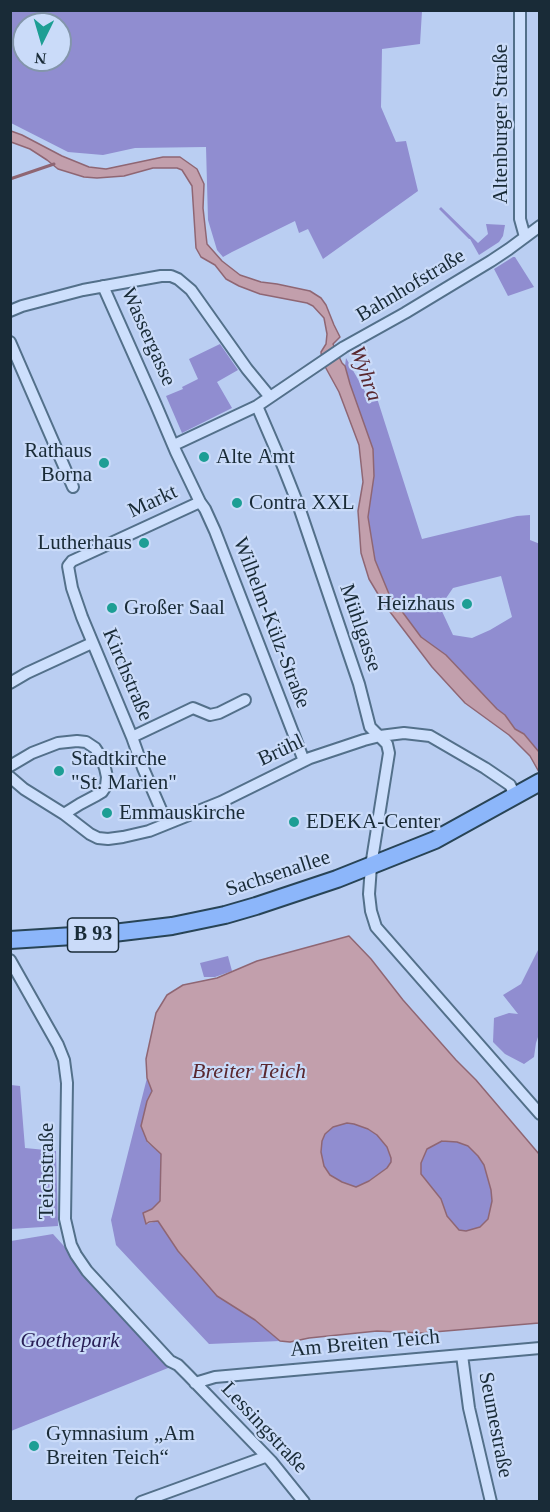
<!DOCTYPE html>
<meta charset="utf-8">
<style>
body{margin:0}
#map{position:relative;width:550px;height:1512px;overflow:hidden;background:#bacef2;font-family:Georgia,serif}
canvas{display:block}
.frame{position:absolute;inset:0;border:12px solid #192b37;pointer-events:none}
.north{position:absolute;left:12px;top:12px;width:60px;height:60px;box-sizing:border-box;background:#cadbf9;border:2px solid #8395ab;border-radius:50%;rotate:185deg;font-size:16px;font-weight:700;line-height:24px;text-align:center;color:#192b37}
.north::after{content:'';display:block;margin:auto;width:21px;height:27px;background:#1d9e94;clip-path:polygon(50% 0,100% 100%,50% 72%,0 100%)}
</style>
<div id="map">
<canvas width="550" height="1512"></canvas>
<div class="frame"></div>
<div class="north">N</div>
</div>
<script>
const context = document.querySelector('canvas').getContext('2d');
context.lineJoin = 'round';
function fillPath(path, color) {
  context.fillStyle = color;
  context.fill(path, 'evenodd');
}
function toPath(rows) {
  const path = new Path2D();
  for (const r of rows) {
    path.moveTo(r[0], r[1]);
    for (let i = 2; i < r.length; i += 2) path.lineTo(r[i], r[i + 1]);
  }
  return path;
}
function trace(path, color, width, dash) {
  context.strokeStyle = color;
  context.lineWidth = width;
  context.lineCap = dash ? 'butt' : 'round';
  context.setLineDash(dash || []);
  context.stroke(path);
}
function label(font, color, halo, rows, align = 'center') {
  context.font = font + ' Georgia,serif';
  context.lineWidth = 4.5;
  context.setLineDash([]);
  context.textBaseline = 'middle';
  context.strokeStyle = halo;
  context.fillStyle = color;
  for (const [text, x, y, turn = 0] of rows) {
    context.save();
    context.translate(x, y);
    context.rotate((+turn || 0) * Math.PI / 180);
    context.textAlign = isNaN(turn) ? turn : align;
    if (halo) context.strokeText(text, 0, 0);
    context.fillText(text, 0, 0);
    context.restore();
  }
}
fillPath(toPath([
 [11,10,422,11,420,44,382,49,381,107,396,142,406,141,418,191,323,259,308,229,299,233,295,221,232,252,223,257,217,250,208,220,206,147,135,148,103,155,68,152,11,123],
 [24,24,60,24,60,60,24,60],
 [441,207,478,243,488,234,486,224,505,225,503,236,499,242,479,255,470,239,469,239,439,209],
 [513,257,515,257,534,287,508,296,494,269],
 [220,344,238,370,217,382,232,408,182,433,166,396,183,389,182,387,198,379,189,359],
 [346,358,368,397,376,395,422,539,517,516,530,515,530,540,540,544,539,752,524,734,515,729,505,715,497,709,446,655,421,638,389,594,375,560,368,517,374,476,345,366],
 [501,576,512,617,490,630,472,638,453,635,440,607,453,588],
 [539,948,539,1038,538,1037,536,1043,534,1057,524,1064,505,1054,493,1042,494,1018,509,1013,518,1014,503,995,521,984],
 [228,956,232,971,215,977,204,977,200,963],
 [147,1078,152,1091,147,1101,147,1142,161,1154,160,1201,152,1209,146,1224,158,1221,178,1251,197,1272,280,1341,209,1344,116,1245,111,1220],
 [11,1085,20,1086,25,1148,56,1151,58,1226,11,1229],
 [347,1123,354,1124,368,1129,377,1135,387,1147,391,1158,391,1162,387,1168,369,1181,355,1187,342,1182,330,1175,324,1166,321,1152,322,1141,325,1134,333,1127],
 [442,1141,457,1142,468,1146,478,1156,484,1165,491,1190,492,1201,488,1219,480,1227,466,1231,459,1230,447,1216,441,1199,421,1174,421,1163,427,1149],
 [53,1234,173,1366,11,1431,11,1241]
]), '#908dd0');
const water = toPath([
 [11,131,22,135,62,156,89,167,106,169,163,157,180,157,197,169,204,184,203,208,207,244,222,261,240,275,261,282,277,284,310,291,321,298,326,305,334,325,340,337,333,344,342,363,345,366,350,384,373,449,374,476,368,517,375,560,389,594,421,637,446,655,497,709,505,715,515,729,524,734,539,752,539,772,530,756,509,735,465,703,432,667,384,604,369,579,361,553,358,511,363,482,359,445,339,392,322,361,321,352,326,344,327,334,324,318,313,306,307,303,260,294,239,286,226,279,215,265,201,257,196,248,192,186,182,170,177,168,153,168,124,176,97,178,84,177,58,169,47,160,30,149,11,142,11,131],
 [349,936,371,959,403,1000,456,1060,476,1080,539,1154,539,1323,422,1333,377,1331,309,1338,290,1342,280,1341,255,1320,217,1296,178,1251,158,1221,149,1222,146,1224,143,1213,152,1209,160,1201,161,1154,147,1141,141,1126,147,1101,152,1091,147,1078,146,1059,156,1013,167,995,183,985,217,978,257,961,349,936],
 [347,1123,354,1124,368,1129,377,1135,387,1147,391,1158,391,1162,387,1168,369,1181,356,1187,342,1182,330,1175,324,1166,321,1152,322,1141,325,1134,333,1127,347,1123],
 [442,1141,457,1142,468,1146,478,1156,484,1165,491,1190,492,1201,488,1219,480,1227,466,1231,459,1230,447,1216,441,1199,421,1174,421,1163,427,1149,442,1141]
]);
fillPath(water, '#c29fac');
trace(water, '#8f6673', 1.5);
trace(toPath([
 [10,179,54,164]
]), '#8f6673', 3);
const minor = toPath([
 [520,10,520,219,525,237],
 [103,286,156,405,176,452,200,502,205,509,215,531,304,761],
 [10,311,22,306,83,290,161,276,171,276,178,279,191,290,247,369,270,397],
 [10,342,73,487],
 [257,406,282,464,299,507,359,684,370,727,387,744,389,753,371,866,369,894,371,911,376,927,540,1114],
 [174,445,257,406,344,347,405,313,491,261,509,249,540,226],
 [10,683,27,673,92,643],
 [132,737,193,708,210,715,219,713,245,700],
 [10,766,32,753,58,743,77,741,86,742,95,748,101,757,105,768,107,777,106,786,102,792,97,795,80,804,64,814],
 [10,777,24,789,64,814,90,834,98,838,108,839,123,837,149,831,221,802,310,758,364,740,380,736,404,733,430,736,485,768,510,785,515,795],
 [170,821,166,818,162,812,143,768,132,737,82,617,72,588,68,566,72,561,200,502],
 [10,960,58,1045,64,1060,67,1083,65,1219,71,1245,76,1255,87,1271,170,1361,178,1365,188,1375,271,1461,304,1502],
 [462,1355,469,1408,491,1502],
 [195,1383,215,1377,540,1348],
 [141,1502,265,1457]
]);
const primary = toPath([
 [10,940,105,934,172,926,225,915,256,906,337,879,435,840,540,782]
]);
trace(minor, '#53708a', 14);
trace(primary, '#284456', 20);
trace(minor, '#cddffc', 10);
trace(primary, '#8cb6fa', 16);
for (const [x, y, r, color] of [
 [204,457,6,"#1d9e94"],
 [104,463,6,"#1d9e94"],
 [237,503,6,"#1d9e94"],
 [144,543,6,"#1d9e94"],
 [467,604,6,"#1d9e94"],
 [112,608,6,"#1d9e94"],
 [59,771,6,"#1d9e94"],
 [107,813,6,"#1d9e94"],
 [294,822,6,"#1d9e94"],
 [34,1446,6,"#1d9e94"]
]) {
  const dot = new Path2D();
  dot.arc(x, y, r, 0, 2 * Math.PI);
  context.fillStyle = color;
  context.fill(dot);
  trace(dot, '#cadbf9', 2);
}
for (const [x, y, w] of [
 [93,935,51]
]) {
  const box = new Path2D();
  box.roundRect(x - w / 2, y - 17, w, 34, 4.5);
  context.fillStyle = '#cadbf9';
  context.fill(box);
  trace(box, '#192b37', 1.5);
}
label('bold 20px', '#192b37', null, [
 ["B 93",93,935]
]);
label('21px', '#192b37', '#cadbf9', [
 ["Altenburger Straße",501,124,-90],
 ["Bahnhofstraße",411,286,-31],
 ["Wassergasse",148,337,66],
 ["Markt",153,502,-25],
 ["Wilhelm-Külz-Straße",271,623,69],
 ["Mühlgasse",360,628,71],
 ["Kirchstraße",127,675,67],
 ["Brühl",281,751,-25],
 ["Sachsenallee",278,874,-18],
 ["Teichstraße",47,1171,-90],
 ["Am Breiten Teich",365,1344,-5],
 ["Seumestraße",495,1425,79],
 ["Lessingstraße",264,1428,47]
]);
label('21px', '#192b37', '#cadbf9', [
 ["Rathaus",92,451,"right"],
 ["Borna",92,475,"right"],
 ["Alte Amt",216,457],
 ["Contra XXL",249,503],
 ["Lutherhaus",132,543,"right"],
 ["Heizhaus",455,604,"right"],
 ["Großer Saal",124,608],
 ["Stadtkirche",71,759],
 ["\"St. Marien\"",71,783],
 ["Emmauskirche",119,813],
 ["EDEKA-Center",306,822],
 ["Gymnasium „Am",46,1434],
 ["Breiten Teich“",46,1458]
], 'left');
label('italic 21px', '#281e55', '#cadbf9', [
 ["Goethepark",70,1341]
]);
label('italic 22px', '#59272e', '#cadbf9', [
 ["Wyhra",365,374,70],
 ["Breiter Teich",249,1072]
]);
</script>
